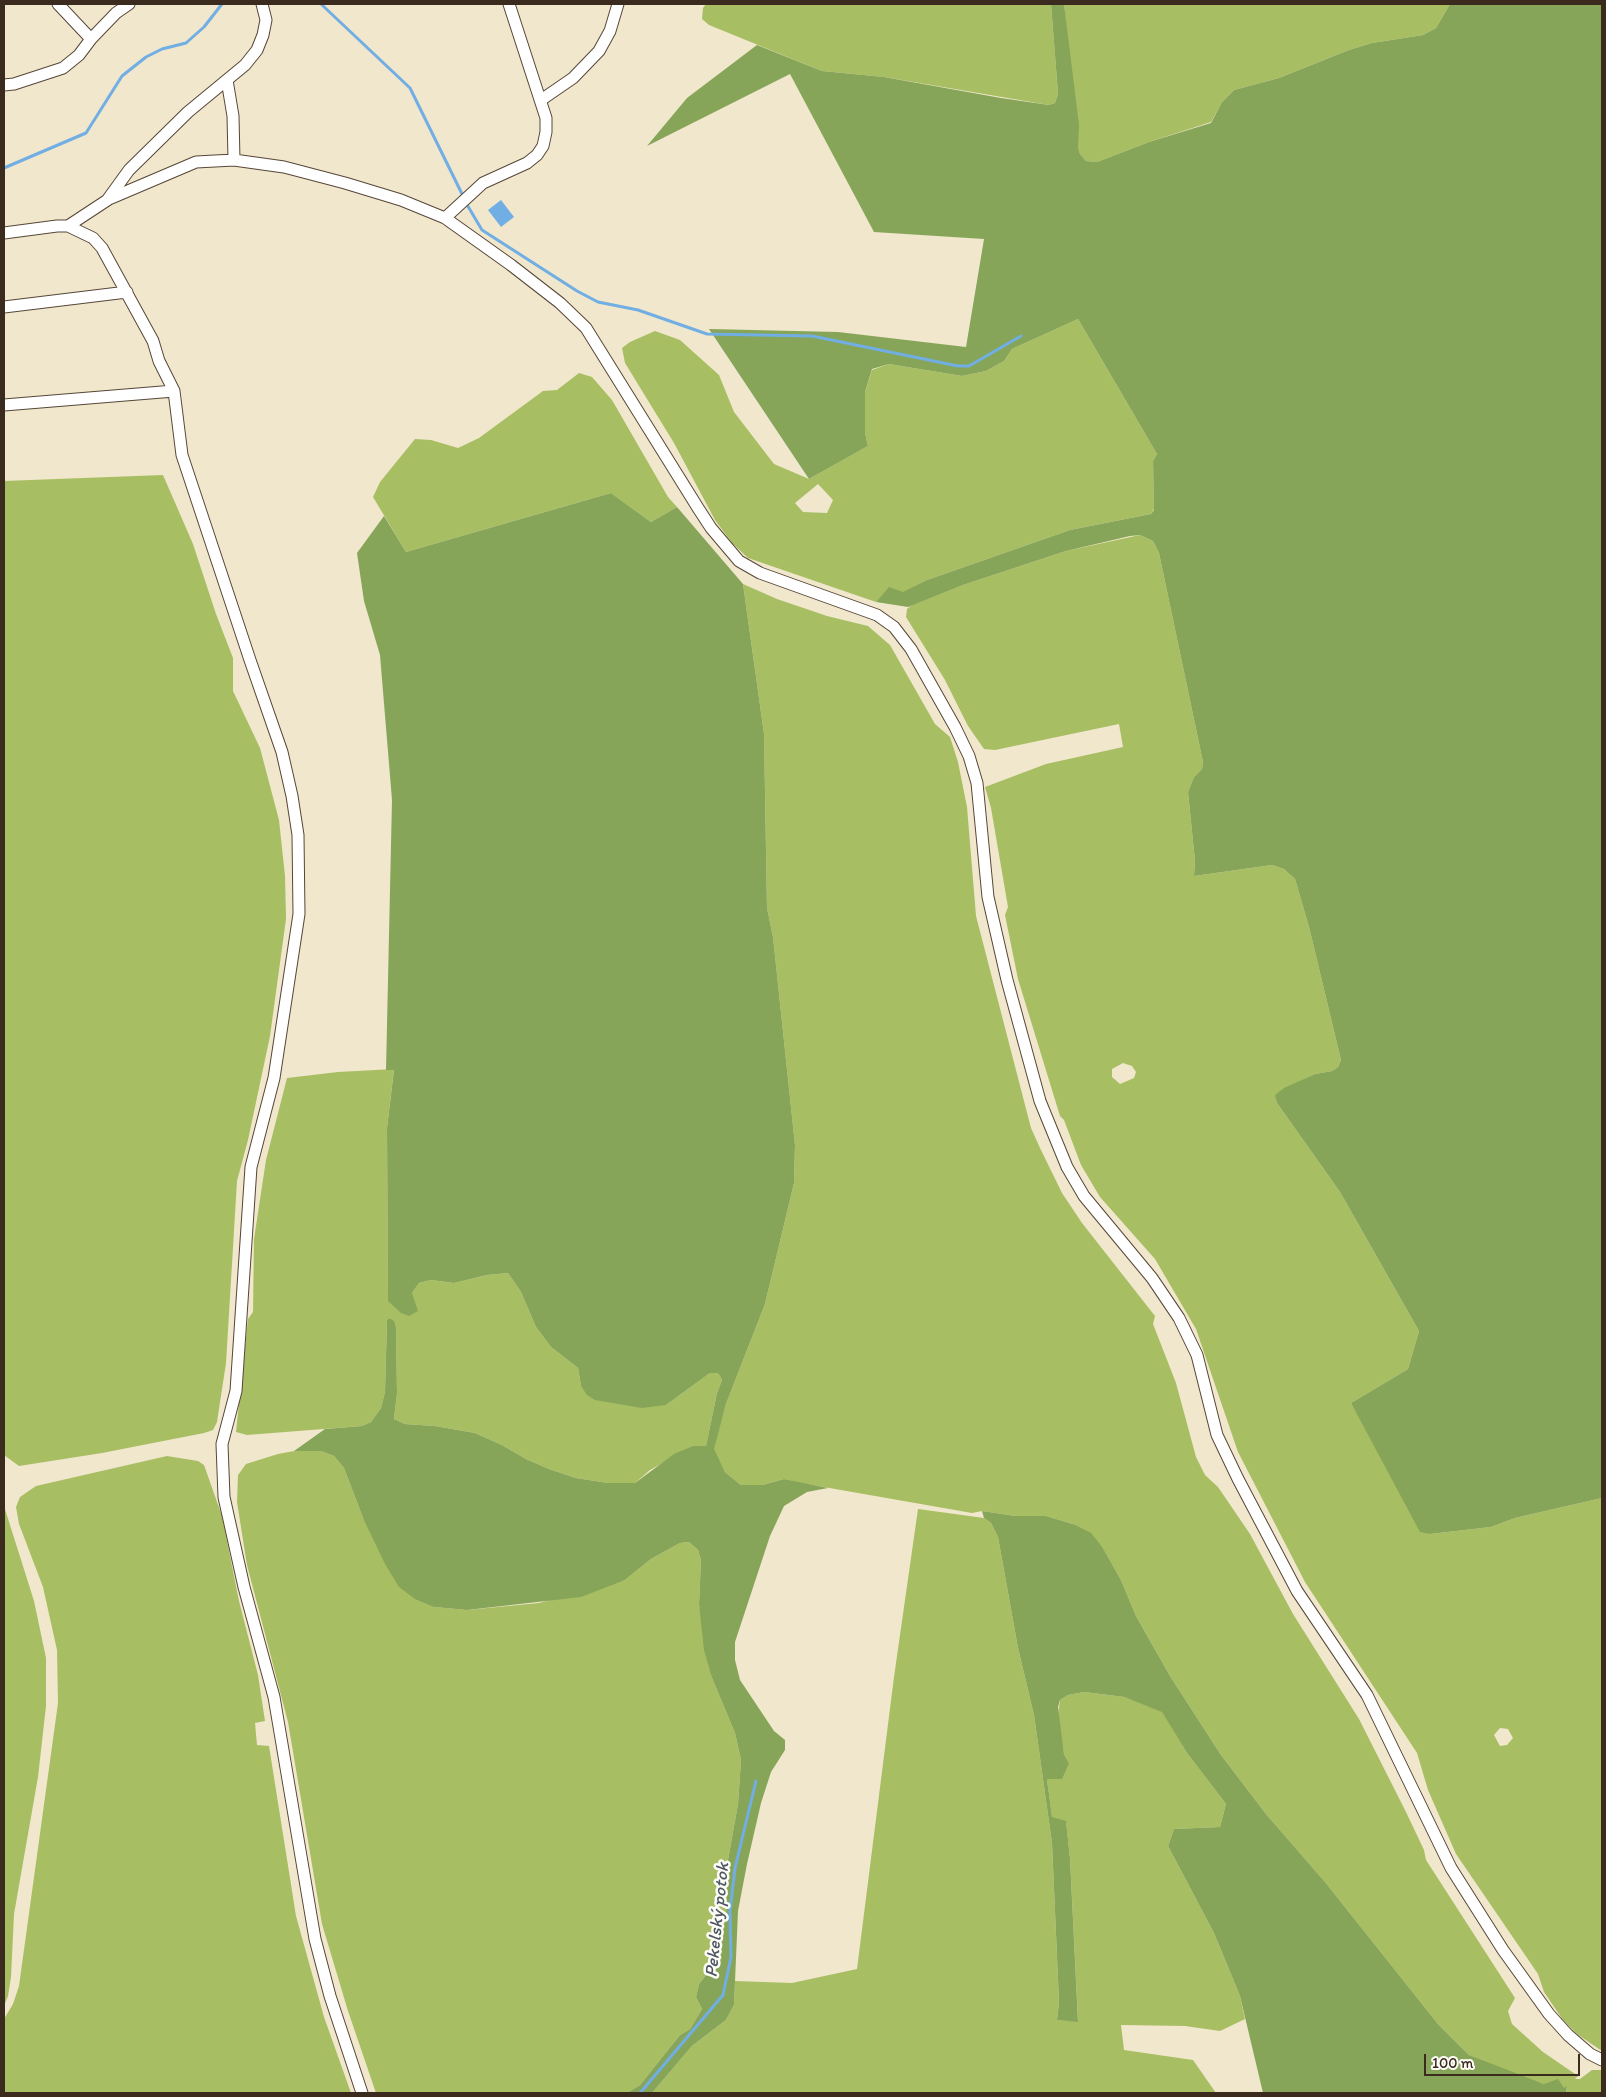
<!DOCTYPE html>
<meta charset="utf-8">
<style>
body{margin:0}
#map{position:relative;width:1606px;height:2097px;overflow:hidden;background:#f1e7cc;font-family:Itim,sans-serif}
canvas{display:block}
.frame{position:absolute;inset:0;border:5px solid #3b2a1e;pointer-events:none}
.scale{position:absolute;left:1424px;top:2054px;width:156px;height:22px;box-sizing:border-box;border:2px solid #3b2a1e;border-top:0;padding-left:6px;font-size:15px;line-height:18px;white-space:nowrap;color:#3b2a1e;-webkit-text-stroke:4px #fdfcf7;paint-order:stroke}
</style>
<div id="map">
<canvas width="1606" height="2097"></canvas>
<div class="frame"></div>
<div class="scale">100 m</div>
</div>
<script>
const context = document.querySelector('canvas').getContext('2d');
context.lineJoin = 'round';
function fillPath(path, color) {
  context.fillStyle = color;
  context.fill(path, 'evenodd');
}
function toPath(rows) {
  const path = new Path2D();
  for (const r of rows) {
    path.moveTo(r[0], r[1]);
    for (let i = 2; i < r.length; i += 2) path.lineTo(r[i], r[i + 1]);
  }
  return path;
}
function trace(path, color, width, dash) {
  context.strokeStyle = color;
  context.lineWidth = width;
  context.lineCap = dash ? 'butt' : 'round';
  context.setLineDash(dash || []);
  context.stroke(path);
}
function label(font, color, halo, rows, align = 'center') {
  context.font = font + ' Itim,sans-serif';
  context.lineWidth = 5;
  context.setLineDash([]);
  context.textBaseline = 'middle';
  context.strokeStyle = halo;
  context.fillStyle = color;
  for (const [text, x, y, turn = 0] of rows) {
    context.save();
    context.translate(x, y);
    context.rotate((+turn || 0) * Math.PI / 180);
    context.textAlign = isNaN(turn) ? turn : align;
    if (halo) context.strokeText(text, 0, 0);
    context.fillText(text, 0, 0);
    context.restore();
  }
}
fillPath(toPath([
 [706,4,1051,4,1058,94,1055,103,1049,105,884,77,822,71,709,25,702,19,703,8],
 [1064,4,1450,4,1436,28,1423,35,1372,43,1349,50,1279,78,1234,90,1222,102,1211,122,1149,142,1097,162,1086,161,1080,154,1078,147],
 [1078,319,1157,454,1153,461,1154,509,1151,514,1070,530,927,580,903,593,889,588,876,602,748,558,732,543,715,520,674,443,625,363,622,348,630,342,655,331,680,340,719,375,734,412,774,464,809,479,868,446,865,433,865,392,872,370,889,364,962,376,986,371,1004,361,1012,349],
 [818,484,833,500,827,513,803,512,795,503],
 [579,373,592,377,612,400,668,497,677,507,651,522,611,493,406,552,373,497,380,482,415,439,431,440,458,448,479,438,543,391,557,390],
 [163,475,193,544,216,614,233,658,233,691,260,748,279,820,285,876,286,919,270,1036,248,1140,237,1181,226,1363,217,1422,213,1430,204,1433,102,1453,19,1466,4,1455,4,481],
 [1140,535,1153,541,1159,553,1203,762,1202,769,1194,777,1188,792,1195,861,1194,876,1272,865,1284,869,1295,879,1309,927,1341,1060,1338,1067,1332,1071,1315,1074,1284,1089,1276,1095,1277,1103,1340,1192,1419,1331,1408,1369,1351,1403,1430,1534,1491,1527,1515,1518,1602,1498,1602,2051,1577,2034,1563,2020,1544,1992,1538,1974,1456,1854,1428,1790,1417,1753,1305,1582,1238,1452,1196,1329,1155,1259,1100,1197,1081,1165,1064,1120,1060,1116,1018,979,1005,915,1008,907,991,808,985,787,1046,764,1123,747,1119,724,995,750,984,749,968,726,945,680,906,617,907,609,912,605,963,585,1066,551],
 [1123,1063,1132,1066,1136,1072,1134,1078,1120,1084,1112,1077,1112,1069],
 [1500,1728,1508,1729,1513,1738,1507,1745,1500,1746,1494,1735],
 [743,584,777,599,827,616,868,626,890,645,935,724,950,737,958,762,967,807,976,916,1031,1128,1040,1148,1062,1193,1082,1223,1155,1316,1153,1324,1176,1383,1196,1457,1205,1475,1218,1487,1250,1534,1293,1614,1359,1719,1406,1812,1424,1850,1426,1860,1515,1998,1508,2011,1512,2024,1543,2052,1578,2076,1575,2079,1580,2079,1592,2070,1602,2070,1602,2093,1566,2093,1567,2087,1564,2089,1544,2084,1503,2070,1469,2055,1438,2024,1325,1882,1266,1814,1221,1755,1170,1676,1136,1616,1121,1580,1103,1548,1073,1524,1046,1516,1015,1516,982,1511,972,1513,801,1483,784,1479,763,1485,741,1485,725,1472,713,1449,726,1404,765,1304,794,1183,795,1145,773,937,767,908,764,734],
 [394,1069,387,1128,388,1301,412,1293,419,1283,431,1280,454,1283,487,1275,508,1273,521,1292,536,1327,551,1347,578,1368,581,1386,666,1405,710,1373,717,1373,720,1376,722,1380,717,1393,706,1446,693,1446,650,1470,635,1483,608,1483,576,1478,549,1469,526,1459,502,1445,475,1433,435,1426,405,1424,394,1419,397,1393,396,1328,389,1318,387,1320,385,1392,381,1408,371,1422,362,1426,247,1435,236,1432,248,1319,253,1312,254,1239,266,1160,287,1078,338,1072],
 [294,1451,321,1451,334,1456,344,1468,363,1518,434,1607,467,1610,539,1603,625,1580,651,1559,680,1543,689,1542,698,1550,701,1560,699,1604,712,1678,735,1733,741,1760,738,1804,728,1860,726,1917,713,1966,699,1984,696,1997,702,2009,690,2029,680,2035,640,2085,627,2093,376,2093,348,2011,322,1924,288,1722,247,1565,237,1502,238,1475,246,1464,278,1454],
 [167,1456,198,1461,204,1465,222,1516,239,1601,258,1675,265,1721,255,1723,257,1745,269,1746,296,1916,324,2017,351,2093,4,2093,4,2019,13,2004,19,1986,58,1703,57,1650,43,1587,19,1524,16,1507,20,1497,36,1486],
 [4,1506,34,1601,46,1658,46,1706,38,1777,14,1914,11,1977,8,1996,4,2006],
 [918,1509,984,1518,991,1523,998,1537,1018,1648,1034,1715,1052,1843,1059,2002,1057,2020,1078,2021,1070,1858,1066,1822,1052,1818,1047,1779,1069,1763,1064,1754,1060,1731,1058,1715,1060,1700,1068,1695,1084,1692,1124,1697,1162,1711,1187,1753,1226,1804,1220,1827,1174,1829,1168,1846,1214,1933,1240,1996,1245,2019,1220,2031,1185,2026,1121,2025,1124,2050,1193,2060,1216,2093,652,2093,692,2046,726,2020,734,2005,735,1981,792,1983,857,1969,894,1677]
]), '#a8be63');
fillPath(toPath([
 [1051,4,1064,4,1079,125,1078,147,1080,154,1086,161,1097,162,1149,142,1211,123,1222,102,1234,90,1279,78,1349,50,1372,43,1423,35,1436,28,1450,4,1602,4,1602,1498,1515,1518,1491,1527,1430,1534,1420,1532,1351,1403,1408,1369,1419,1331,1340,1192,1277,1103,1275,1095,1284,1088,1315,1074,1332,1071,1338,1067,1341,1060,1309,927,1295,879,1284,869,1272,865,1194,876,1195,861,1188,792,1194,777,1202,769,1203,762,1159,553,1153,541,1140,535,1130,536,1066,551,963,585,908,607,876,602,889,587,903,592,927,580,1070,530,1151,514,1154,510,1153,461,1157,454,1078,319,1012,349,1004,361,986,371,962,376,889,364,872,369,865,392,865,433,868,446,809,479,709,329,838,332,966,347,984,239,874,232,790,74,647,146,687,98,757,45,822,71,884,77,1001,98,1049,105,1055,103,1058,94],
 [611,493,651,522,677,507,743,584,764,734,767,908,773,937,795,1145,794,1183,765,1304,726,1404,714,1449,725,1472,741,1485,763,1485,784,1479,828,1488,807,1492,784,1506,770,1536,735,1642,735,1660,740,1680,774,1731,785,1740,785,1750,771,1772,761,1803,747,1864,738,1911,734,2005,726,2020,692,2046,652,2093,627,2093,640,2085,680,2035,690,2029,702,2009,696,1997,699,1984,713,1966,726,1917,728,1860,738,1804,741,1760,735,1733,712,1678,704,1650,699,1604,701,1560,698,1550,689,1542,680,1543,651,1559,625,1580,581,1597,467,1610,434,1607,415,1599,399,1587,385,1564,363,1518,344,1468,334,1456,321,1451,294,1451,325,1429,362,1426,371,1422,381,1408,385,1392,387,1320,389,1318,394,1321,396,1328,397,1393,394,1419,405,1424,435,1426,475,1433,502,1445,526,1459,549,1469,576,1478,608,1483,635,1483,674,1454,693,1446,706,1446,717,1393,722,1380,720,1376,717,1373,710,1373,666,1405,642,1408,595,1400,587,1395,581,1386,578,1368,551,1347,536,1327,521,1292,508,1273,487,1275,454,1283,431,1280,419,1283,412,1293,418,1311,409,1316,401,1313,388,1301,387,1128,394,1070,386,1070,392,800,380,655,364,601,357,553,384,516,406,552],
 [982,1511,1015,1516,1046,1516,1073,1524,1091,1533,1103,1548,1121,1580,1136,1616,1170,1676,1221,1755,1266,1814,1325,1882,1438,2024,1469,2055,1544,2084,1558,2079,1564,2088,1567,2086,1566,2093,1263,2093,1240,1996,1214,1933,1168,1846,1174,1829,1220,1827,1226,1804,1187,1753,1162,1712,1124,1697,1084,1692,1068,1695,1060,1700,1058,1707,1064,1754,1069,1763,1062,1779,1047,1779,1052,1817,1066,1821,1070,1858,1078,2022,1057,2020,1059,2002,1052,1843,1034,1715,1018,1648,998,1537,991,1523,984,1518]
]), '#86a559');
fillPath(toPath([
 [501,200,514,217,501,227,488,210]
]), '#71aee3');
trace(toPath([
 [321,4,410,88,464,198],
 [4,168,86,133,122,76,146,57,162,49,186,43,204,27,222,4],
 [466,203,482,230,577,291,598,302,638,310,707,334,812,336,958,366,969,366,1021,336],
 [640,2093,723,1995,731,1957,730,1911,735,1868,756,1781]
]), '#71aee3', 3);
const minor = toPath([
 [58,4,91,39],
 [227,80,233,116,234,160],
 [4,85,14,84,63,68,79,55,91,39,116,13,129,4],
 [541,100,573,78,599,51,610,31,618,4],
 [108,199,129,170,188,112,245,65,257,50,263,35,266,20,262,4],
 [445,218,483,183,527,163,537,155,543,146,546,132,546,118,509,4],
 [68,226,109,199,196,162,234,160,284,167,345,183,401,200,445,218,511,265,560,303,586,328,698,508,711,528,739,561,760,573,877,615,894,627,911,649,955,727,969,756,977,783,988,897,1007,980,1040,1101,1067,1167,1084,1196,1152,1278,1179,1318,1197,1355,1217,1435,1238,1479,1297,1591,1367,1695,1451,1868,1503,1950,1549,2014,1568,2035,1590,2054,1602,2060],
 [4,233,57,226,68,226,93,238,102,248,153,341,159,361,174,391,182,455,250,660,282,752,292,796,298,835,299,914,274,1078,251,1167,236,1391,222,1444,224,1497,244,1587,274,1697,315,1939,330,1996,362,2093],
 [4,307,127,292],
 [4,405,174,391]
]);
trace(minor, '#564638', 13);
trace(minor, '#fff', 11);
label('italic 18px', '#4e5863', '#fdfcf7', [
 ["Pekelský potok",718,1920,-84]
]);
</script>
